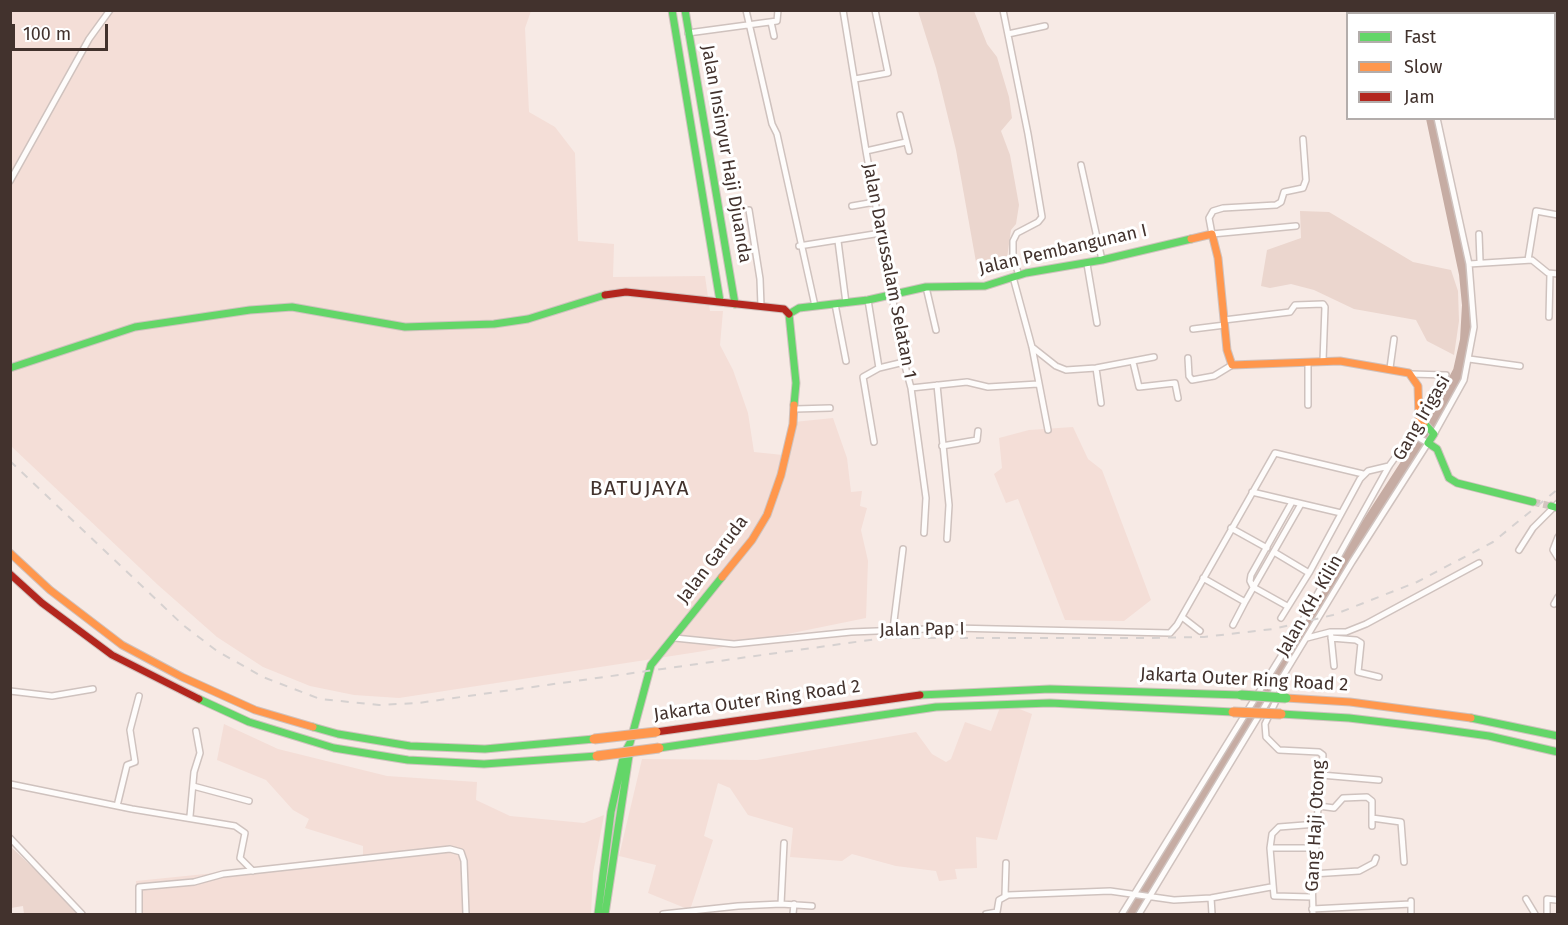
<!DOCTYPE html>
<style>
body{margin:0}
#map{position:relative;width:1568px;height:925px;overflow:hidden;background:#f7eae5;font-family:"Fira Sans",sans-serif}
canvas{display:block}
.frame{position:absolute;inset:0;border:12px solid #42322d;pointer-events:none}
.legend{position:absolute;left:1346px;top:12px;width:210px;height:108px;box-sizing:border-box;background:#fff;border:2px solid #b3adab;margin:0;padding:8px 10px;list-style:none;font-size:18px;color:#42322d}
.legend li{display:flex;align-items:center;gap:12px;height:30px}
.legend b{width:30px;border:2px solid #b3adab}
.scale{position:absolute;left:12px;top:24px;width:96px;height:27px;box-sizing:border-box;border:3px solid #42322d;border-top:0;padding-left:8px;font-size:18px;line-height:21px;white-space:nowrap;color:#42322d;-webkit-text-stroke:4px #fff;paint-order:stroke}
</style>
<div id="map">
<canvas width="1568" height="925"></canvas>
<div class="frame"></div>
<ul class="legend">
<li><b style="height:8px;background:#63d668"></b>Fast</li>
<li><b style="height:8px;background:#ff974d"></b>Slow</li>
<li><b style="height:8px;background:#b3261e"></b>Jam</li>
</ul>
<div class="scale">100 m</div>
</div>
<script>
const context = document.querySelector('canvas').getContext('2d');
context.lineJoin = 'round';
function fillPath(path, color) {
  context.fillStyle = color;
  context.fill(path, 'evenodd');
}
function toPath(rows) {
  const path = new Path2D();
  for (const r of rows) {
    path.moveTo(r[0], r[1]);
    for (let i = 2; i < r.length; i += 2) path.lineTo(r[i], r[i + 1]);
  }
  return path;
}
function trace(path, color, width, dash) {
  context.strokeStyle = color;
  context.lineWidth = width;
  context.lineCap = dash ? 'butt' : 'round';
  context.setLineDash(dash || []);
  context.stroke(path);
}
function label(font, color, halo, rows, align = 'center') {
  context.font = font + ' "Fira Sans",sans-serif';
  context.lineWidth = 6;
  context.setLineDash([]);
  context.textBaseline = 'middle';
  context.strokeStyle = halo;
  context.fillStyle = color;
  for (const [text, x, y, turn = 0] of rows) {
    context.save();
    context.translate(x, y);
    context.rotate((+turn || 0) * Math.PI / 180);
    context.textAlign = isNaN(turn) ? turn : align;
    if (halo) context.strokeText(text, 0, 0);
    context.fillText(text, 0, 0);
    context.restore();
  }
}
fillPath(toPath([
 [10,11,531,11,525,28,529,112,555,127,575,153,578,241,614,244,613,277,705,276,710,311,723,311,720,345,733,370,748,413,754,452,783,455,794,422,833,418,847,458,851,492,862,491,860,506,867,508,861,530,868,561,866,618,704,651,399,698,354,695,310,686,263,667,217,637,158,585,11,446],
 [1471,11,1557,11,1557,59,1555,59,1554,14,1471,13],
 [1073,427,1088,459,1102,470,1151,600,1124,621,1065,620,1018,499,1006,503,994,474,1002,468,999,438,1029,430],
 [1002,702,1032,714,997,840,976,837,977,868,955,869,957,879,939,881,936,871,896,866,852,854,842,861,790,857,793,828,748,815,730,788,718,783,704,836,713,840,690,910,648,893,656,865,619,856,642,759,757,760,916,732,932,754,946,762,951,759,965,722,991,731],
 [224,724,278,749,387,776,477,782,476,800,510,816,584,823,604,815,593,873,591,914,138,914,136,881,363,858,363,846,305,828,309,819,293,810,266,780,217,760]
]), '#f4ded7');
fillPath(toPath([
 [918,11,974,11,987,44,997,57,1009,97,1012,118,1001,131,1010,155,1019,205,1016,224,1011,230,1007,258,976,262,956,150,936,68],
 [1300,211,1329,212,1413,262,1451,270,1458,291,1459,321,1454,355,1427,341,1416,320,1354,309,1314,290,1291,284,1270,288,1261,286,1267,250,1301,238],
 [10,846,82,914,24,914,23,906,11,908]
]), '#ebd6ce');
trace(toPath([
 [1132,914,1367,525,1424,437,1459,371,1466,340,1468,305,1465,274,1432,118]
]), '#c6aca3', 12);
trace(toPath([
 [1533,502,1551,506]
]), '#d3c5c0', 7, [7, 3.5]);
const street = toPath([
 [746,10,772,124,777,134,815,306],
 [843,10,866,151,904,362,911,388,926,498,924,533],
 [1003,10,1028,134,1042,217,1038,222,1017,233,1013,241,1013,258,1019,275],
 [1414,10,1414,14],
 [771,22,774,36],
 [688,33,777,21,778,10],
 [1008,34,1045,26],
 [855,79,888,73,875,10],
 [900,115,909,151],
 [866,151,906,142],
 [1081,165,1102,260],
 [10,181,89,39,110,10],
 [852,206,875,202],
 [749,210,760,279,761,306],
 [1296,226,1212,234,1209,218,1213,211,1223,208,1276,205,1281,202,1284,192,1303,188,1306,180,1303,139],
 [1479,234,1480,261],
 [838,241,846,303],
 [799,246,881,233],
 [1528,260,1536,211,1558,215],
 [1087,264,1097,323],
 [1469,264,1532,260,1548,273,1558,274],
 [1013,277,1032,347,1048,430],
 [926,287,936,330],
 [868,300,879,368],
 [835,304,846,361],
 [1549,317,1550,274],
 [1224,320,1290,312,1295,305,1323,304,1325,307,1323,361],
 [1193,329,1225,325],
 [1032,347,1056,366,1066,370,1096,368,1154,357],
 [1188,358,1189,376,1192,380,1214,376,1232,365],
 [1469,359,1520,366],
 [1133,362,1139,387,1175,383,1178,398],
 [1096,368,1101,403],
 [1390,368,1394,339],
 [1411,374,1446,375],
 [937,385,949,505,947,539],
 [911,388,967,382,988,387,1038,384],
 [1308,405,1308,362],
 [795,409,830,408],
 [1434,434,1464,380,1474,327,1469,264,1437,118],
 [874,442,863,377,879,368,904,362],
 [942,446,977,440,978,431],
 [1252,492,1341,513],
 [1231,528,1267,548],
 [1558,537,1553,550,1558,558],
 [1519,550,1533,528,1558,503],
 [1274,552,1309,573],
 [1203,578,1245,602,1301,504],
 [1253,587,1250,581,1251,575,1292,502],
 [1253,587,1287,606],
 [1554,604,1558,597],
 [1182,617,1200,631],
 [1281,618,1309,573,1360,479,1368,471,1389,466],
 [1233,625,1245,602],
 [893,629,903,549],
 [1331,636,1334,666],
 [675,638,734,644,851,632,953,628,1170,633,1177,625,1275,453,1363,474],
 [1307,638,1330,632,1346,632,1366,624,1479,563],
 [1331,638,1356,640,1361,643,1358,672,1379,677],
 [1283,680,1283,686,1265,724,1266,737,1279,750,1319,752,1323,755,1312,874,1313,914],
 [10,691,52,696,93,689],
 [1321,775,1379,780],
 [10,784,132,809,235,826,245,833,240,858,253,871],
 [193,786,249,801],
 [117,806,127,765,135,762,130,730,139,696],
 [1319,806,1334,808,1343,798,1367,797,1372,801,1372,826],
 [190,816,194,772,200,753,196,731],
 [1372,818,1401,822,1404,862],
 [10,838,82,914],
 [1270,848,1316,848],
 [1312,874,1359,871,1374,863,1376,858],
 [1005,895,1006,863],
 [1312,897,1274,896,1270,848,1272,834,1279,827,1317,824],
 [1211,898,1212,914],
 [1526,899,1535,914],
 [1411,901,1411,914],
 [781,904,784,843],
 [1312,909,1411,904],
 [139,914,139,887,194,882,223,874,450,849,461,852,464,861,466,914],
 [663,914,738,906,781,904,812,906],
 [793,914,794,904],
 [986,914,997,912,999,900,1008,895,1110,891,1174,900,1211,898,1271,887],
 [1122,914,1299,627,1389,466,1412,434,1419,418],
 [1139,914,1352,562,1428,443,1412,434],
 [1547,914,1547,899,1556,900]
]);
const fast = toPath([
 [672,10,720,301],
 [685,10,735,304],
 [789,314,799,308,868,300,926,287,985,286,1026,273,1102,260,1191,239],
 [789,314,796,383,794,405],
 [10,368,135,327,250,310,292,307,405,327,494,324,528,319,605,295],
 [1424,423,1434,434,1428,443,1437,449,1449,478,1457,483,1533,502],
 [1551,506,1558,508],
 [920,695,1050,689,1241,695],
 [199,699,249,722,334,748,408,760,484,764,597,756],
 [1281,714,1349,718,1425,727,1489,736,1558,752],
 [1471,718,1558,736],
 [313,727,338,734,410,746,485,749,594,739],
 [659,748,936,707,1050,703,1233,712],
 [598,914,611,812,624,754,630,743,651,665,722,577],
 [605,914,630,749]
]);
const slow = toPath([
 [1191,239,1212,234,1218,258,1227,350,1232,365,1340,361,1409,373,1418,386,1419,418,1424,423],
 [10,553,50,590,122,645,182,677,255,710,313,727],
 [722,577,752,540,767,515,781,475,793,424,794,405],
 [1286,698,1350,702,1471,718]
]);
const jam = toPath([
 [605,295,626,292,784,309,789,314],
 [10,574,42,603,112,655,199,699],
 [656,732,920,695]
]);
trace(street, '#cfc2be', 8);
trace(fast, '#cfc2be', 9);
trace(slow, '#cfc2be', 9);
trace(jam, '#cfc2be', 9);
trace(street, '#fefcfb', 5);
trace(fast, '#63d668', 7);
trace(slow, '#ff974d', 7);
trace(jam, '#b3261e', 7);
trace(toPath([
 [10,461,183,625,217,651,263,677,320,699,379,705,418,703,884,638,1145,638,1204,637,1273,629,1333,615,1417,582,1493,542,1558,489]
]), '#d6d1d0', 2, [8, 8]);
const fastBridge = toPath([
 [1241,695,1286,698]
]);
const slowBridge = toPath([
 [1233,712,1281,714],
 [594,739,656,732],
 [597,756,659,748]
]);
trace(fastBridge, '#cfc2be', 11, []);
trace(slowBridge, '#cfc2be', 11, []);
trace(fastBridge, '#63d668', 9);
trace(slowBridge, '#ff974d', 9);
label('18px', '#42322d', '#fff', [
 ["Jalan Insinyur Haji Djuanda",726,154,80],
 ["Jalan Pembangunan I",1063,250,-13],
 ["Jalan Darussalam Selatan 1",889,271,79],
 ["Gang Irigasi",1422,418,-60],
 ["Jalan Garuda",713,560,-53],
 ["Jalan KH. Kilin",1310,606,-60],
 ["Jalan Pap I",922,630,-1],
 ["Jakarta Outer Ring Road 2",1244,680,3],
 ["Jakarta Outer Ring Road 2",757,701,-8],
 ["Gang Haji Otong",1316,826,-87]
]);
context.letterSpacing = '1.5px';
label('21px', '#42322d', '#fff', [
 ["BATUJAYA",640,489]
]);
context.letterSpacing = '0px';
</script>
